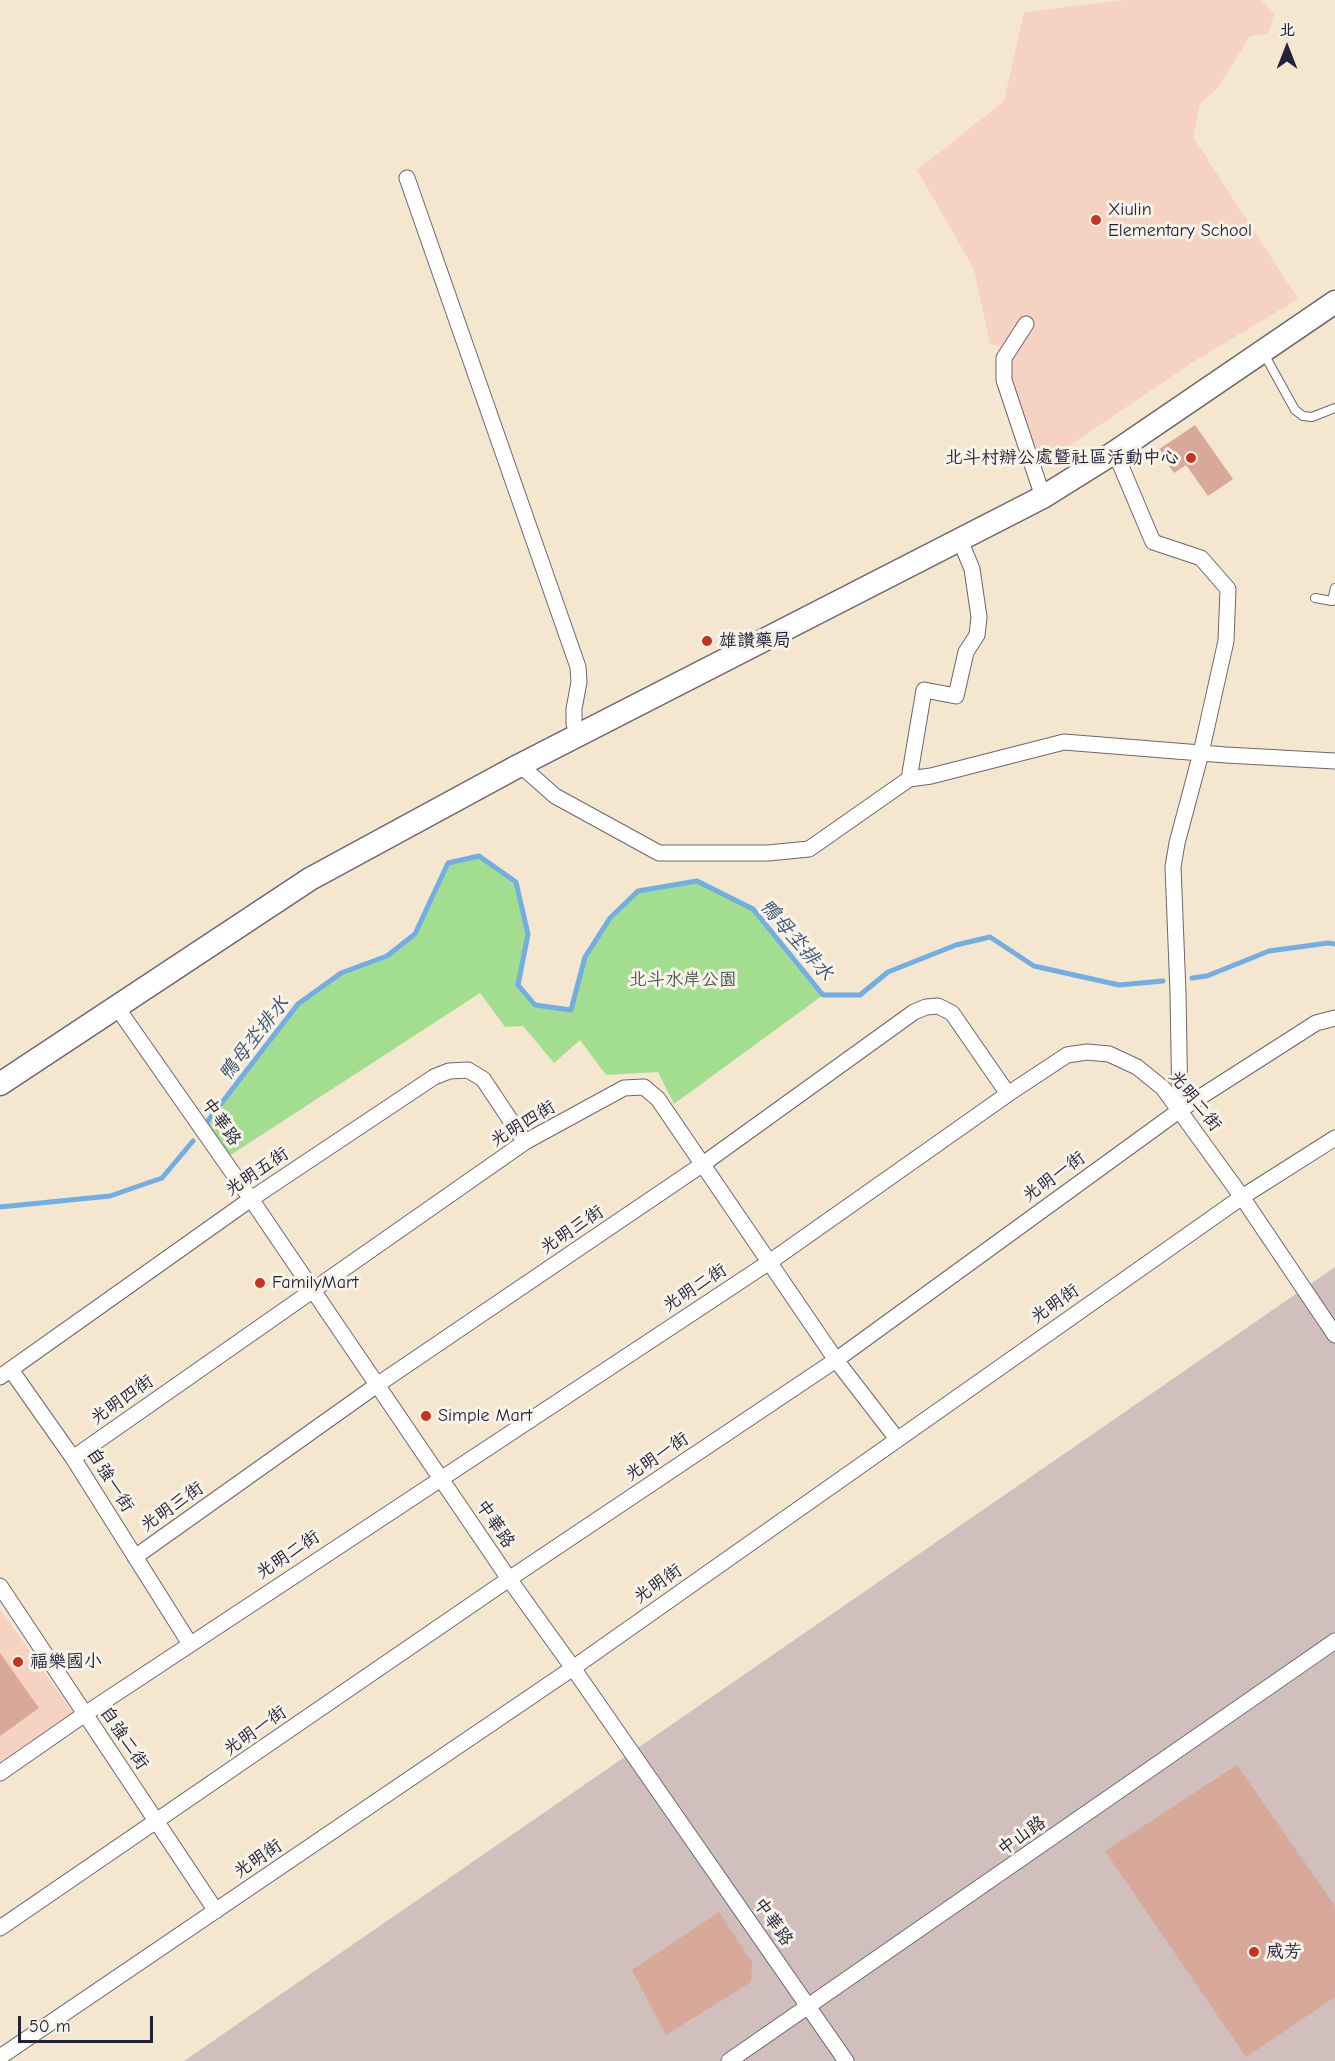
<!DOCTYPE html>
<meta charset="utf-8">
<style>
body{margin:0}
#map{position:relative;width:1335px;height:2061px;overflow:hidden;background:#f4e6cf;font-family:"Comic Neue","LXGW WenKai TC",sans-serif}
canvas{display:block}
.north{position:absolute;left:1257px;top:18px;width:60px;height:60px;-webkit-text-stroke:4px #f7f3e8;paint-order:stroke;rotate:0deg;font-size:16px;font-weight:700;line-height:24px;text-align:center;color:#22223b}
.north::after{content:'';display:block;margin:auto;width:21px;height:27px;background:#22223b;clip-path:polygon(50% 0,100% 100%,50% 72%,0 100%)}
.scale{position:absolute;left:18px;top:2016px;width:135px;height:27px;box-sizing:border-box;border:3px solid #22223b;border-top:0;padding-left:8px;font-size:18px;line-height:21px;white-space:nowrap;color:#22223b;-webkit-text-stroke:4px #f7f3e8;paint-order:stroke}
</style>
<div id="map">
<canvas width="1335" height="2061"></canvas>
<div class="north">北</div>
<div class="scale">50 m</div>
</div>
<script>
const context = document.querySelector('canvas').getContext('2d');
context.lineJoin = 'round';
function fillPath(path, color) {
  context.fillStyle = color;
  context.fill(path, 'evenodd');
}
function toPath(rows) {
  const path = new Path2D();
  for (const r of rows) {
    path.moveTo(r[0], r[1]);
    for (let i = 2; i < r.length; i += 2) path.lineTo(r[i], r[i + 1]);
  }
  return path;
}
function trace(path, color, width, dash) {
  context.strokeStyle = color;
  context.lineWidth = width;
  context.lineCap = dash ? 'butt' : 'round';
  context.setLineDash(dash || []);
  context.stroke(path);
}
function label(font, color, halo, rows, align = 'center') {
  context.font = font + ' "Comic Neue","LXGW WenKai TC",sans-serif';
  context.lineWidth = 6;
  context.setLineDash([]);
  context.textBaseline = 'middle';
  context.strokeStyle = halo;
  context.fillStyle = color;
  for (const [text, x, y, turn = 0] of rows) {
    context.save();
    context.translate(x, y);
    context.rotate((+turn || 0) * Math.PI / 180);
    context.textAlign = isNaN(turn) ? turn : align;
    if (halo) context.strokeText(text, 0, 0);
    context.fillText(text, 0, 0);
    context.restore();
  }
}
fillPath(toPath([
 [1124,0,1261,0,1274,14,1268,34,1250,36,1218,88,1200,103,1193,137,1298,299,1193,362,1042,464,1002,396,1003,347,990,344,974,269,917,170,1004,101,1024,12],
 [0,1609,74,1714,0,1764]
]), '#f5d2c2');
fillPath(toPath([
 [1335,1267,1335,2061,184,2061]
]), '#d1bfbd');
fillPath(toPath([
 [479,856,516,884,528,934,518,985,535,1005,571,1010,585,957,617,912,638,891,697,881,753,909,823,995,674,1104,658,1072,606,1075,580,1040,554,1063,523,1026,505,1027,480,993,226,1158,203,1127,298,1004,339,975,388,955,415,934,448,863]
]), '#a3dd90');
trace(toPath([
 [1192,978,1207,976,1269,951,1328,943,1335,944],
 [203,1127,298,1004,341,973,387,956,415,934,448,863,479,856,516,882,528,934,518,985,535,1005,571,1010,585,957,610,918,638,891,697,881,753,909,823,995,860,995,888,972,956,945,990,937,1034,966,1119,985,1163,981],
 [0,1207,110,1196,162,1178,193,1141]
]), '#72aee4', 5);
fillPath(toPath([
 [1195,425,1233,479,1208,496,1186,465,1174,473,1158,450],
 [0,1653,39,1708,0,1736],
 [1237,1765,1335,1906,1335,1997,1246,2057,1105,1851],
 [719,1912,752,1962,751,1982,666,2035,632,1970]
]), '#d8a89a');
const service = toPath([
 [1263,352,1295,410,1303,416,1312,417,1335,408],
 [1315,598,1332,601,1335,588]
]);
const minor = toPath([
 [407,178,578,667,579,682,574,709,574,724,579,735],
 [1026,324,1004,358,1004,380,1043,497],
 [1115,452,1153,542,1201,558,1228,589,1226,641,1201,753,1177,843,1173,867,1178,993,1180,1110],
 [520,765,555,796,659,853,768,853,809,849,909,779,931,776,1064,742,1226,755,1335,761],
 [909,779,924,690,956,696,966,652,977,635,979,617,972,569,960,540],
 [116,1006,251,1199,509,1579,573,1668,846,2061],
 [11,1370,73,1458,190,1644],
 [0,1377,251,1199,434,1077,449,1071,468,1070,483,1079,525,1142],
 [73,1458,525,1142,624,1088,644,1087,658,1099,836,1360,897,1439],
 [135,1557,377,1385,703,1164,914,1012,926,1007,938,1006,952,1013,1008,1094],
 [0,1586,216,1911],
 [0,1773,85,1714,771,1261,1008,1094,1067,1055,1087,1052,1109,1054,1137,1067,1163,1088,1242,1197,1335,1335],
 [0,1928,509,1579,836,1360,1180,1110,1316,1023,1335,1018],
 [0,2057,573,1668,1242,1197,1335,1138],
 [729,2061,1335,1641]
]);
const secondary = toPath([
 [0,1084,310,879,520,765,1043,497,1115,452,1335,302]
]);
trace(service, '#6c676f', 10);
trace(minor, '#6c676f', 17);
trace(secondary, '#6c676f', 25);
trace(service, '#fff', 8);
trace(minor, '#fff', 15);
trace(secondary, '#fff', 22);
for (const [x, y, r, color] of [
 [1096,220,6,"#c8321e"],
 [1191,458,6,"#c8321e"],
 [707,641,6,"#c8321e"],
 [260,1283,6,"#c8321e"],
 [426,1416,6,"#c8321e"],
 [18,1662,6,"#c8321e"],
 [1254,1952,6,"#c8321e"]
]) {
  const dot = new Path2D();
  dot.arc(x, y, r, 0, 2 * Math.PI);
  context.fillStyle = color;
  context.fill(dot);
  trace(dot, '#f7f3e8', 2);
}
label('18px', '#22223b', '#f7f3e8', [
 ["Xiulin",1108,210],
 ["Elementary School",1108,231],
 ["北斗村辦公處暨社區活動中心",1179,458,"right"],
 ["雄讚藥局",719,641],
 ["FamilyMart",272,1283],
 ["Simple Mart",438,1416],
 ["福樂國小",30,1662],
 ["威芳",1266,1952]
], 'left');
label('18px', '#495a54', '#f7f3e8', [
 ["北斗水岸公園",683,980]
]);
label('18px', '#22223b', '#f7f3e8', [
 ["光明二街",1195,1101,51],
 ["中華路",221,1122,55],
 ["光明四街",523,1124,-31],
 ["光明五街",257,1172,-34],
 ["光明一街",1054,1177,-36],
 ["光明三街",572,1230,-34],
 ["光明二街",695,1288,-33],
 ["光明街",1055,1304,-35],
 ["光明四街",122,1400,-35],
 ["光明一街",657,1457,-34],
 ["自強一街",110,1480,58],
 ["光明三街",172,1507,-35],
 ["中華路",495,1524,56],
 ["光明二街",288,1555,-34],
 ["光明街",658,1584,-35],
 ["光明一街",255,1731,-35],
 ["自強二街",124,1738,56],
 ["中山路",1022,1836,-35],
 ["光明街",258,1859,-34],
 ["中華路",773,1922,55]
]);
label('italic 20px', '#3e5376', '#f7f3e8', [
 ["鴨母坔排水",796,940,49],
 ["鴨母坔排水",254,1039,-52]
]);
</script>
